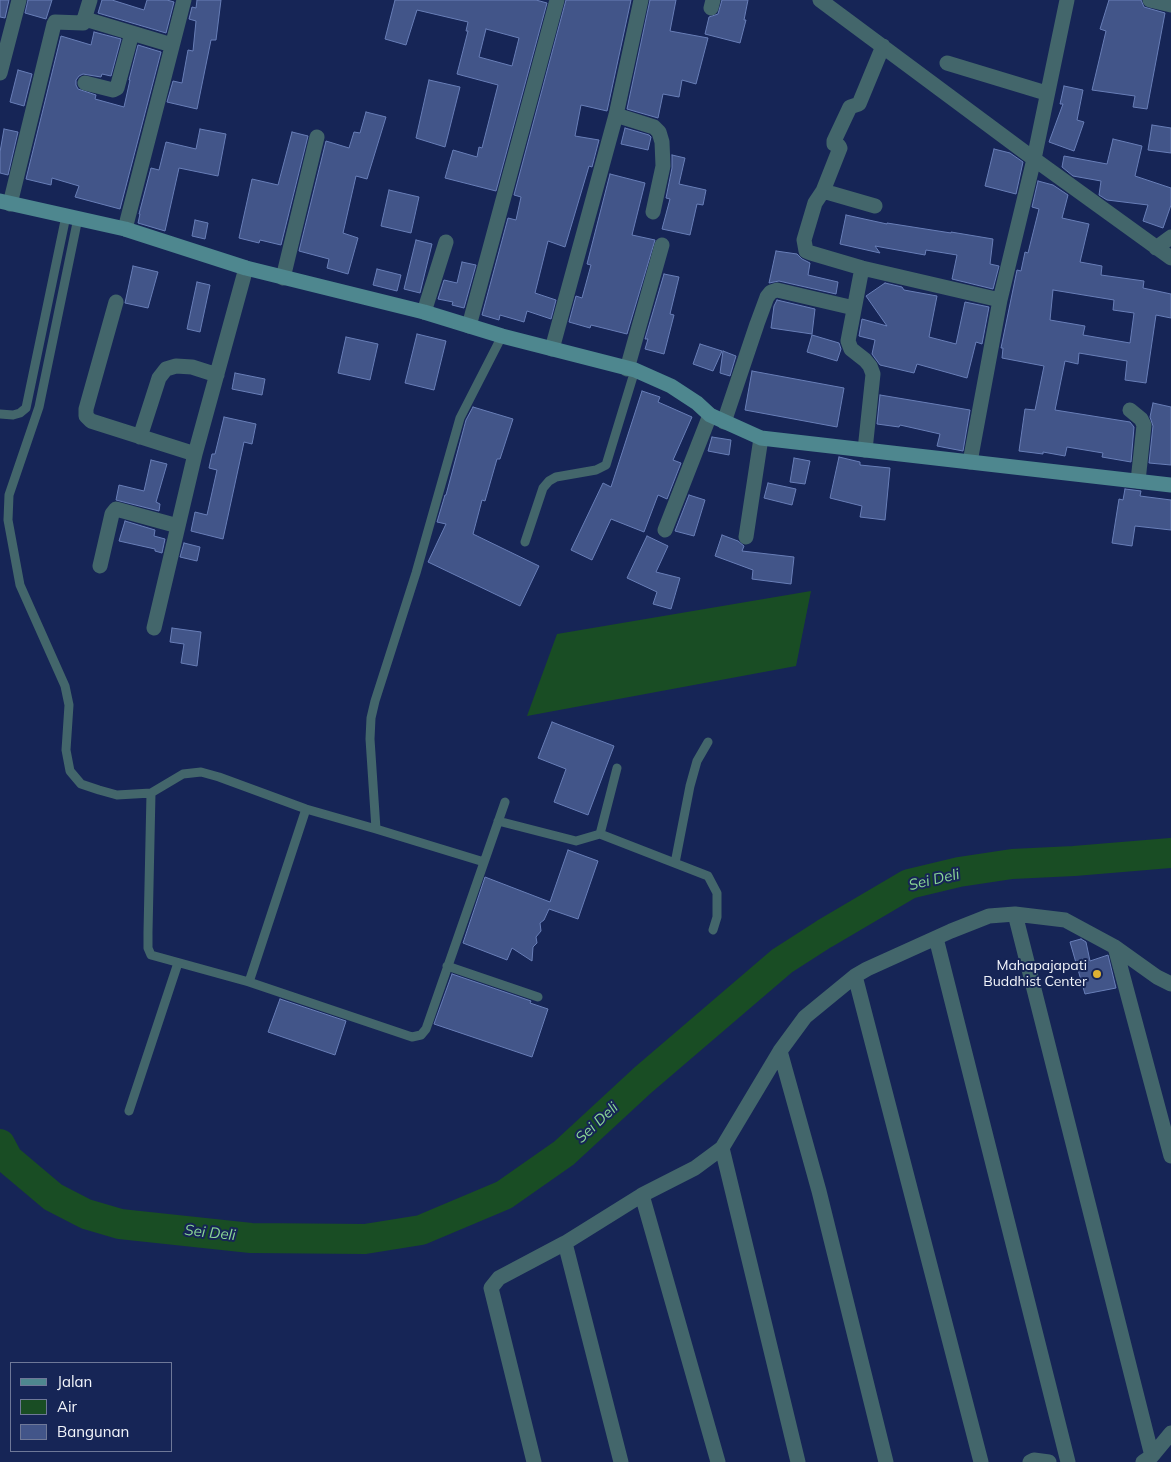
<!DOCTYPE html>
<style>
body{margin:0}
#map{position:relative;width:1171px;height:1462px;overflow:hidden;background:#162556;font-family:Mulish,sans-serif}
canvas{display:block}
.legend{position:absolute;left:10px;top:1362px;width:162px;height:90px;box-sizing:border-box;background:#162556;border:1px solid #6e7898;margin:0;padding:6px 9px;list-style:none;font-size:15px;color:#f2f5fb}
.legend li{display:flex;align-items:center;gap:10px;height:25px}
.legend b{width:25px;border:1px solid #6e7898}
</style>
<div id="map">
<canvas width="1171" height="1462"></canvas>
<ul class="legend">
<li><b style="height:6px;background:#4e878f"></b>Jalan</li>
<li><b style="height:14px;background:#194d24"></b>Air</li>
<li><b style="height:14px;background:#425589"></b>Bangunan</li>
</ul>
</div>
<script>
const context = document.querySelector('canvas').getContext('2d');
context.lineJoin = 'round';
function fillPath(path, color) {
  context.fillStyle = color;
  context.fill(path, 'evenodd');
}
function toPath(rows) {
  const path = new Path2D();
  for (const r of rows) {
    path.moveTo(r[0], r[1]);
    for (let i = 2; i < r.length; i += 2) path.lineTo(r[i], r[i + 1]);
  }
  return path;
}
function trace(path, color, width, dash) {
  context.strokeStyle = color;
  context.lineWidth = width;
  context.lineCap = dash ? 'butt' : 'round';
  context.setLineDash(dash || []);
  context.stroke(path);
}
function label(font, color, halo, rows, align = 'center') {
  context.font = font + ' Mulish,sans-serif';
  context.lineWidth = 4;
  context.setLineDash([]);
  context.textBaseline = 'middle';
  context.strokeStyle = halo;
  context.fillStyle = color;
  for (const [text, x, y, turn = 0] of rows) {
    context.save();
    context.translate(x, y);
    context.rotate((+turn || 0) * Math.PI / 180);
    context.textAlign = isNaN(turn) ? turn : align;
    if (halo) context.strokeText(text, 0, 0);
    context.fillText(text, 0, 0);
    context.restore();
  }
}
fillPath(toPath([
 [811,591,796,666,527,716,557,634]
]), '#194d24');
trace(toPath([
 [0,1144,8,1159,53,1197,86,1214,120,1224,251,1238,365,1239,421,1230,504,1195,564,1153,643,1080,782,961,824,934,909,884,959,872,1012,864,1074,861,1171,853]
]), '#194d24', 30);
const building = toPath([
 [0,0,9,0,5,18,0,17,0,0],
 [28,0,52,0,46,19,25,13,28,0],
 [102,0,112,0,144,10,147,0,167,0,174,2,166,33,98,13,102,0],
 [197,0,221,0,216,40,211,40,197,109,167,102,173,81,182,83,188,50,193,51,196,21,189,19,192,7,196,8,197,0],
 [395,0,536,0,547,3,496,191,445,178,453,150,477,157,479,147,482,148,498,85,457,74,468,31,466,31,468,22,417,10,406,45,385,39,395,0],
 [486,29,519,38,512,66,479,57,486,29],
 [566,0,631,0,607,111,581,105,575,136,599,140,592,167,589,166,565,247,548,241,535,293,556,300,551,319,527,311,524,322,500,315,499,320,482,315,508,218,516,220,521,197,514,195,566,0],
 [650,0,676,0,670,31,708,38,696,84,682,80,679,97,663,94,658,118,627,109,650,0],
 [722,0,748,0,744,20,746,20,740,43,705,34,709,17,718,14,722,0],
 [1109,0,1141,0,1144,7,1165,13,1147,109,1133,107,1135,96,1092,90,1106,31,1100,29,1109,0],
 [94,32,121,39,111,76,102,74,101,77,83,74,79,76,76,80,76,85,78,89,96,95,95,99,124,107,130,80,129,80,138,45,161,52,120,209,75,197,79,186,52,178,51,185,26,179,61,36,91,45,94,32],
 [18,70,32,74,24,106,10,102,18,70],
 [429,80,460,87,445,147,416,138,429,80],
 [1064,86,1083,90,1077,120,1084,122,1074,151,1049,142,1063,104,1060,104,1064,86],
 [366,112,386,117,367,179,356,176,343,233,358,238,348,274,327,268,329,259,299,251,326,141,349,148,354,132,360,133,366,112],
 [1152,125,1171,128,1171,153,1148,150,1152,125],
 [625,128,649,135,651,137,648,150,621,144,625,128],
 [4,129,18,132,8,175,0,173,0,152,4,129],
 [200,129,226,134,218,176,179,168,165,231,138,223,140,214,139,214,151,168,159,170,166,142,196,149,200,129],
 [292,132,308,136,281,245,260,240,259,243,239,238,252,179,278,185,292,132],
 [1113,139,1142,146,1135,176,1171,188,1171,205,1163,228,1143,221,1148,205,1107,200,1099,195,1101,181,1073,176,1062,167,1064,156,1107,164,1113,139],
 [994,149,1010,153,1023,162,1016,194,985,186,994,149],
 [672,155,685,158,679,184,706,190,703,205,697,204,690,235,662,229,670,199,666,198,672,168,672,155],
 [610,174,645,183,632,235,655,240,627,334,591,325,590,328,569,322,576,296,582,298,591,265,587,264,610,174],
 [1038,181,1053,185,1068,195,1062,218,1089,224,1080,262,1102,266,1101,275,1144,281,1143,288,1171,294,1171,318,1156,315,1146,383,1125,380,1127,361,1079,353,1078,364,1065,361,1055,410,1130,422,1134,427,1131,462,1102,457,1103,453,1067,447,1065,456,1043,452,1043,454,1019,451,1025,409,1035,410,1044,366,1002,358,1003,348,1001,348,1017,270,1021,271,1025,252,1028,253,1039,209,1032,207,1038,181],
 [1053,290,1114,300,1113,310,1134,313,1130,343,1083,335,1085,326,1050,320,1053,290],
 [389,190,419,197,411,233,381,226,389,190],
 [846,215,887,224,887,223,951,233,951,232,993,239,990,264,999,266,993,289,952,279,957,255,926,250,925,255,875,246,880,253,840,244,846,215],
 [195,220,208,223,205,239,192,236,195,220],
 [416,240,432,244,420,293,404,289,416,240],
 [776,251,797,254,802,259,810,263,808,275,838,282,836,294,779,281,769,283,776,251],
 [462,262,476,265,464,308,452,305,453,302,438,299,444,280,457,283,462,262],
 [133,266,158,272,148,308,125,303,133,266],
 [377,269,401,275,397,291,373,285,377,269],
 [664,274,679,277,670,314,674,315,664,354,645,349,648,339,645,339,664,274],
 [197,282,210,285,200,332,187,329,197,282],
 [885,283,902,287,904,290,937,296,929,337,956,344,965,302,989,307,982,344,976,342,967,378,917,364,914,373,880,365,872,354,875,340,859,336,862,319,887,326,866,296,885,283],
 [777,300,815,309,812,334,771,328,774,306,777,300],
 [417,334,446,341,434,390,405,383,417,334],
 [812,335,839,343,841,349,837,361,807,352,812,335],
 [346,337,378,344,370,380,338,373,346,337],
 [700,344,722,351,713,371,693,364,700,344],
 [723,351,736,356,730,376,720,373,723,351],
 [752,371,844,388,837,427,745,410,752,371],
 [235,373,265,379,262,395,232,389,235,373],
 [642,391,660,397,658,402,692,417,673,460,681,463,667,499,658,495,644,532,611,519,592,560,571,550,603,483,611,487,642,391],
 [880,395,970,410,963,451,937,446,940,434,900,425,899,427,877,424,880,395],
 [1153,403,1171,407,1171,465,1149,463,1153,426,1150,417,1153,403],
 [473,407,513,419,500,459,497,459,485,501,482,500,473,534,539,566,520,606,428,562,446,524,437,522,445,495,446,495,466,420,473,407],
 [224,417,256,424,252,444,244,442,223,539,191,531,195,512,207,515,217,470,209,468,212,454,215,454,224,417],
 [712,437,731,440,729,455,708,451,712,437],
 [839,457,860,462,860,465,890,468,885,520,860,517,862,506,830,498,839,457],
 [794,458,810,461,805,484,790,482,794,458],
 [151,460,167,464,156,502,160,504,159,511,116,500,119,485,144,491,151,460],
 [768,483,796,489,792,505,764,498,768,483],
 [1125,489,1141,491,1140,496,1171,500,1171,530,1135,526,1132,546,1112,543,1119,499,1123,500,1125,489],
 [689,495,705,500,694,536,675,531,689,495],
 [125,521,155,530,154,536,165,539,162,553,155,551,155,549,119,541,125,521],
 [722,535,738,541,744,546,742,551,794,557,791,584,752,579,753,570,715,556,722,535],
 [647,536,668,546,656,572,680,578,671,609,653,604,657,592,627,578,647,536],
 [184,543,200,547,197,561,180,557,184,543],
 [172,628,201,632,197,666,181,663,184,644,170,642,172,628],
 [552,722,614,746,588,815,554,802,566,769,538,758,552,722],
 [568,850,598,861,578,919,549,909,544,920,540,923,541,931,536,937,537,943,533,947,532,961,512,948,507,960,463,943,485,877,550,902,568,850],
 [1081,939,1086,942,1090,961,1108,955,1116,988,1085,994,1070,942,1081,939],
 [452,974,531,1001,530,1003,548,1009,532,1057,434,1024,452,974],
 [280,999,346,1021,335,1055,268,1032,280,999]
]);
fillPath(building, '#425589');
trace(building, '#687eb7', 1);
trace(toPath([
 [78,218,39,407,9,495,8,520,20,585,65,686,69,705,66,750,70,771,81,784,99,790,117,795,151,793,183,774,201,772,219,777,306,809,376,829,370,739,371,718,375,701,416,573,460,418,502,336],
 [0,414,13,415,20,413,26,408,66,216],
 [525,542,543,488,549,481,556,477,596,470,606,465,635,370],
 [151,793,148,932,148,948,151,955,249,982,412,1037,421,1035,426,1029,505,802],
 [498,821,576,841,600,834,708,876,717,893,717,917,713,930],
 [376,829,484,862],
 [600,834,617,768],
 [675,863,690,786,697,761,708,742],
 [447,966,538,997],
 [249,982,306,809],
 [129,1111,178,963]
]), '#43666b', 9);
trace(toPath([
 [820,0,1034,159,1171,258],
 [1150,0,1171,5],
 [711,8,713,0],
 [85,19,172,45],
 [883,46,859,104,850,107,834,141,834,144,839,146,840,148,823,191,815,203,804,240,806,251,811,253,862,268,1000,300],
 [947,63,1046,93],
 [0,73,19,0],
 [85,83,113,90,117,88,132,33],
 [616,115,654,127,659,132,662,142,663,166,653,212],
 [823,191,875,206],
 [10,204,54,24,55,22,83,23,90,0],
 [125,229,184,0],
 [1156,248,1171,237],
 [862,268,848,341,851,349,865,360,870,366,873,374,865,450],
 [283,278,317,137],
 [116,302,86,409,86,416,91,421,195,454],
 [424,312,446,242],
 [469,326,557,0],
 [552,349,616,115,641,0],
 [627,369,662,245],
 [1130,410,1141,419,1144,425,1138,481],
 [724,422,757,324,767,297,771,292,777,290,854,308],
 [140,437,159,378,166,369,176,366,192,367,217,375],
 [970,462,1000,300,1034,159,1067,0],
 [665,530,710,415],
 [746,537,761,438],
 [100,566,112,514,116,509,178,526],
 [154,628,195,454,246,268],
 [1015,914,1152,1456],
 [936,938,1068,1462],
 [1115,947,1171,1156],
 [855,976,981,1462],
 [780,1051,819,1191,886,1462],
 [722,1148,798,1462],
 [642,1195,718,1462],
 [565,1243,621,1462],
 [534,1462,491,1288,499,1278,565,1243,642,1195,695,1168,722,1148,780,1051,805,1017,855,976,867,969,951,931,989,916,1015,914,1065,920,1115,947,1157,977,1171,984],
 [1030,1462,1034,1460,1049,1462],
 [1143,1462,1152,1456,1171,1433]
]), '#43666b', 15);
trace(toPath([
 [0,201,125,229,246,268,424,312,502,336,635,370,671,386,697,403,710,415,761,438,1171,485]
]), '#4e878f', 15);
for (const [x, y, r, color] of [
 [1097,974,5,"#deb133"]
]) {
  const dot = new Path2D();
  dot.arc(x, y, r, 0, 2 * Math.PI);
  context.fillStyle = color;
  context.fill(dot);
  trace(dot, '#162556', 2);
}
label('14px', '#f2f5fb', '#162556', [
 ["Mahapajapati",1087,966],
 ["Buddhist Center",1087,982]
], 'right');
label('italic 15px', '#8ad594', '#162556', [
 ["Sei Deli",934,880,-13],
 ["Sei Deli",597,1123,-43],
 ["Sei Deli",210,1233,6]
]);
</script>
